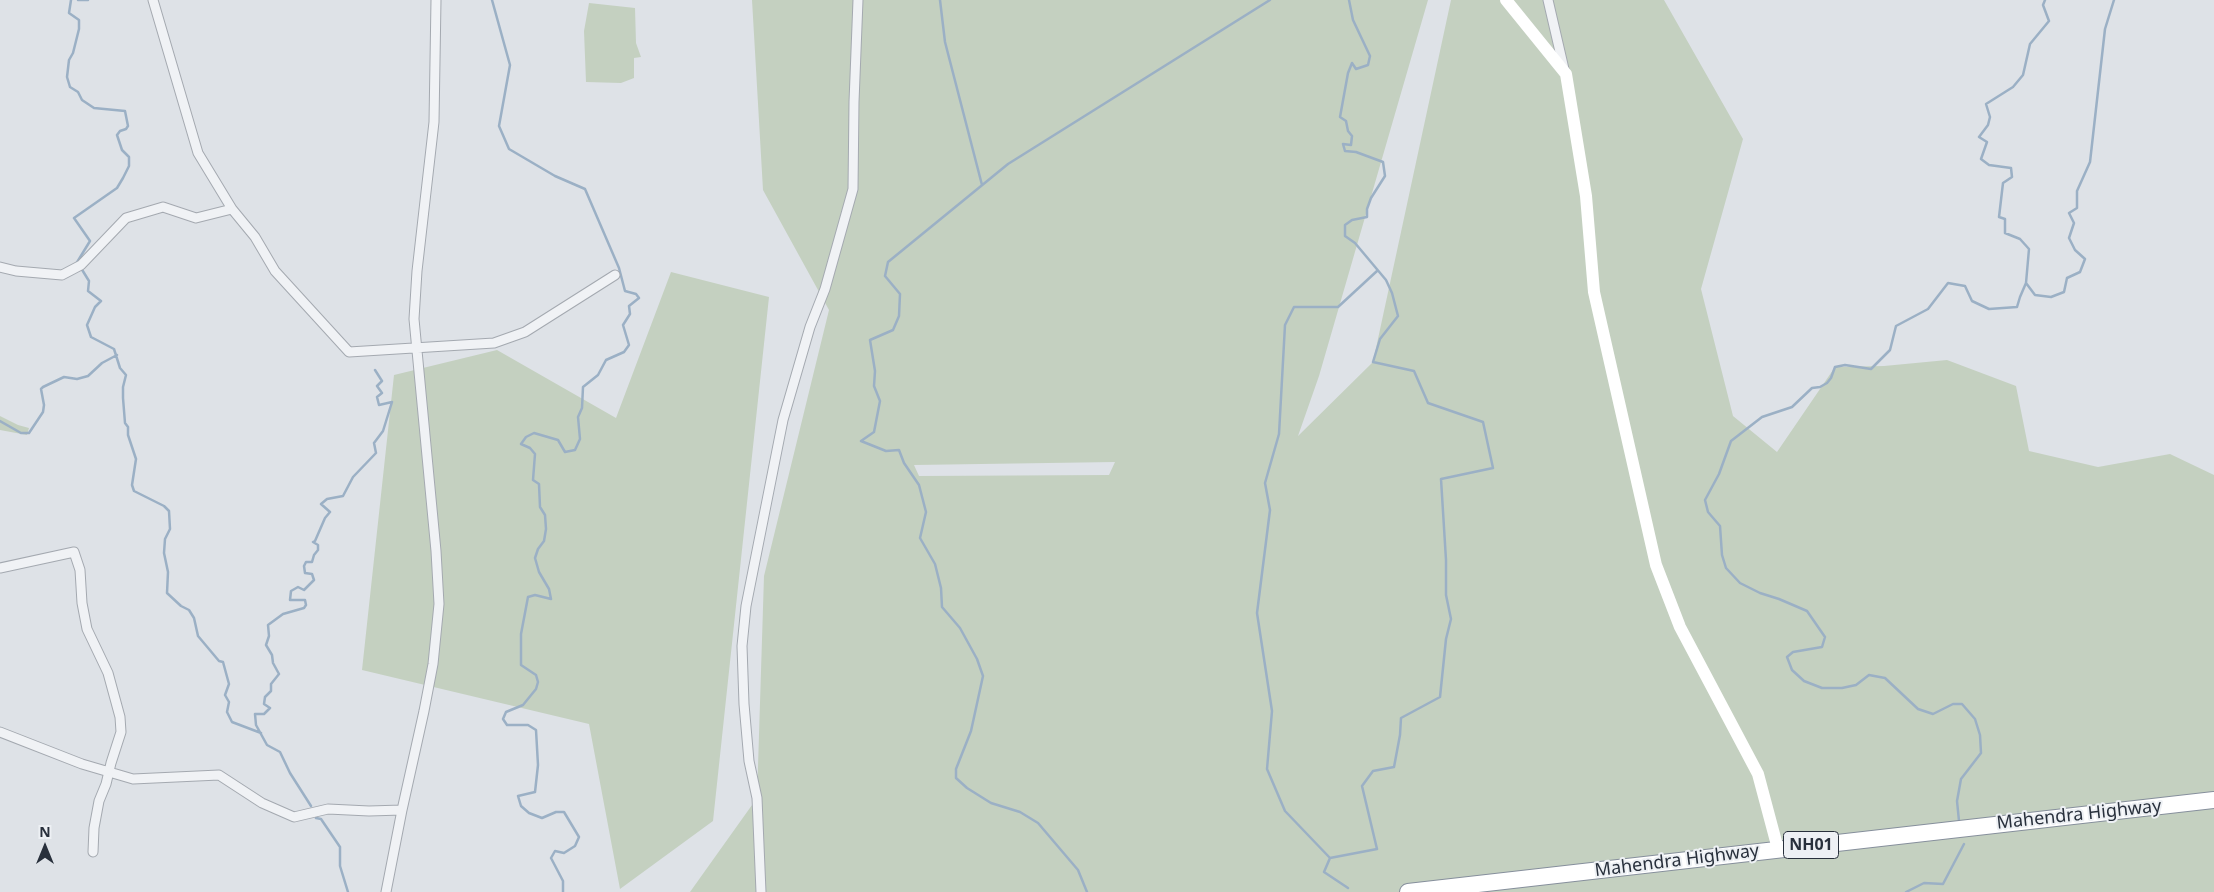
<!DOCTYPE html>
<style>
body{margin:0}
#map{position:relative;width:2214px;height:892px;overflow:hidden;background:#dee2e7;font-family:"Noto Sans",sans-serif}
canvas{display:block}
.north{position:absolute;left:20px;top:822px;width:50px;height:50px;-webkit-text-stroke:4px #edf0f4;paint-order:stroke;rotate:0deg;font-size:14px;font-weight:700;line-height:20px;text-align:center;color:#28303c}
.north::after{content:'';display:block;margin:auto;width:18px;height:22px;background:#28303c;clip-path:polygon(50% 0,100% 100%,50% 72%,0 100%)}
</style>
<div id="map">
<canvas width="2214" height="892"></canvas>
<div class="north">N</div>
</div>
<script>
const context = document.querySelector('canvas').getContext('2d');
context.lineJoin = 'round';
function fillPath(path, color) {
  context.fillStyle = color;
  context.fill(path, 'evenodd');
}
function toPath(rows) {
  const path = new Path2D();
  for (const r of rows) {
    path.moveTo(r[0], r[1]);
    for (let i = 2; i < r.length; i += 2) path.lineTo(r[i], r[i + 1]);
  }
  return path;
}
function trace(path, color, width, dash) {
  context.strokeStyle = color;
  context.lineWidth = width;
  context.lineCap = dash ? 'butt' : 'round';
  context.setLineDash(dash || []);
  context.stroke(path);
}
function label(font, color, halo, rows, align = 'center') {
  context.font = font + ' "Noto Sans",sans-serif';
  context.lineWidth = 4;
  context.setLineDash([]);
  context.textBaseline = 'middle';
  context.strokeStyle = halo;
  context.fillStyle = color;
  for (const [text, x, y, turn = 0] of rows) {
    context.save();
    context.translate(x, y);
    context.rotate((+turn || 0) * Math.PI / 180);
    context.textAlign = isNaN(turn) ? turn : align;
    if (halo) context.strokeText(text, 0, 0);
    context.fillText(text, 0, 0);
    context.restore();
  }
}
fillPath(toPath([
 [752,0,1428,0,1319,376,1298,436,1373,362,1451,0,1664,0,1743,139,1701,289,1733,416,1777,452,1835,367,1884,366,1947,360,2016,386,2029,451,2098,467,2170,454,2214,475,2214,892,690,892,757,798,764,576,829,310,763,190],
 [1115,462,1109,475,919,476,914,465],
 [589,3,635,8,636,43,641,57,634,58,634,78,621,83,586,82,584,31],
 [671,272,769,297,713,821,620,889,589,724,362,670,394,375,497,350,616,418],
 [0,416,18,425,29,428,27,435,0,430]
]), '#c4d0c0');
trace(toPath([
 [71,0,69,13,79,20,79,29,73,53,69,60,67,77,70,87,78,92,82,100,94,108,125,111,128,126,126,129,120,131,117,135,122,150,129,157,129,166,123,178,117,188,74,218,90,241,76,264],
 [78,0,88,0],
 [492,0,510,65,499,126,509,149,555,176,585,189,619,268,625,291,636,294,639,298,629,306,630,314,623,325,629,345,624,352,606,360,598,375,583,387,582,408,578,417,580,439,575,450,565,452,558,440,534,433,526,437,521,444,530,448,535,454,533,480,539,484,540,507,545,515,546,529,544,541,538,549,535,558,539,572,549,589,551,599,535,595,528,597,521,634,521,665,536,675,538,682,536,689,523,705,506,712,503,719,507,725,528,725,536,730,538,765,535,792,518,796,521,806,529,813,542,818,556,812,564,812,579,837,575,846,564,853,555,851,551,858,563,881,563,892],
 [940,0,945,42,982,185],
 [81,268,89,281,88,291,101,301,95,307,87,325,91,337,114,349,120,368,126,375,123,387,123,398,125,423,128,427,128,435,136,459,132,485,134,491,164,506,169,511,170,529,165,539,164,553,168,572,167,593,181,606,189,610,194,618,198,636,219,661,223,662,229,684,225,695,229,702,227,712,232,722,261,733],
 [2026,283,2029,249,2020,239,2005,233,2005,219,1999,217,2003,183,2012,177,2011,168,1989,165,1981,159,1987,142,1979,137,1988,125,1990,117,1986,104,2013,87,2023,75,2030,44,2049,21,2043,5,2045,0],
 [0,421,21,433,29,433,43,412,44,405,41,389,43,387,64,377,77,379,88,376,102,363,117,355],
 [311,806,290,773,280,752,267,745,256,725,255,714,264,714,270,708,264,704,265,697,271,691,271,684,279,674,273,663,272,655,266,645,269,636,268,625,283,614,304,608,306,605,305,600,290,600,291,591,298,587,304,590,314,580,312,574,305,573,304,566,306,562,312,562,314,555,318,550,318,545,313,542,315,541,325,518,330,512,321,504,327,499,343,496,353,477,376,453,374,443,383,431,392,402,379,405,377,397,382,393,377,386,382,381,375,370],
 [316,818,321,819,340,847,340,866,348,892],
 [1959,821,1957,801,1961,779,1981,753,1980,735,1975,719,1962,704,1953,704,1933,714,1918,709,1885,678,1869,675,1856,685,1842,688,1822,688,1804,681,1792,670,1787,657,1793,652,1822,647,1825,637,1807,611,1779,599,1760,593,1740,583,1726,568,1722,555,1720,526,1708,512,1705,500,1719,474,1731,441,1762,417,1792,407,1812,388,1820,387,1827,383,1831,378,1835,367,1845,365,1871,369,1890,350,1896,326,1928,309,1948,283,1965,286,1972,301,1989,309,2017,307,2020,297,2026,283,2035,295,2051,297,2064,292,2067,278,2080,272,2085,259,2075,250,2069,238,2074,223,2069,213,2077,208,2077,191,2090,162,2105,29,2114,0],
 [1330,858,1285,811,1267,769,1272,711,1257,613,1270,510,1265,483,1279,434,1285,325,1294,307,1338,307,1377,271],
 [1348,888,1324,872,1330,858,1377,849,1362,786,1373,771,1394,767,1400,735,1401,718,1440,697,1446,639,1451,619,1446,595,1446,560,1441,479,1493,468,1483,422,1428,403,1414,371,1373,362,1380,339,1398,316,1392,293,1386,280,1355,243,1345,236,1345,225,1352,220,1367,217,1367,209,1371,198,1385,176,1383,162,1356,152,1345,151,1343,144,1351,145,1352,136,1348,131,1346,121,1340,117,1348,73,1352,63,1356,69,1368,65,1370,56,1353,20,1349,0],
 [1087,892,1078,870,1038,823,1020,812,991,803,967,788,956,778,956,769,971,731,983,676,977,659,960,628,942,607,941,588,935,564,920,538,926,512,919,485,904,463,899,450,886,451,861,441,874,432,880,401,874,386,875,371,870,340,893,330,899,316,900,294,885,276,888,262,1008,164,1270,0],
 [1906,892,1924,883,1943,884,1964,844]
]), '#9bb0c5', 2.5);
const street = toPath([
 [153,0,198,153,232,209],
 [1548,0,1564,69],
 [0,267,16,271,62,275,81,265,126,218,163,207,196,218,232,209,255,237,275,271,349,352,494,343,525,332,615,275],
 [0,568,74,552,80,570,82,603,87,629,108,673,120,717,121,732,111,763,106,784,99,801,94,828,93,852],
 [0,732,82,764,133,779,219,775,262,803,294,817,328,809,369,811,402,810],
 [386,892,402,810,424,711,433,664,439,604,436,551,414,319,417,271,434,122,436,0],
 [761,892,757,798,749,761,744,704,742,646,746,606,783,420,810,327,825,289,853,189,854,102,858,0]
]);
const highway = toPath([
 [1408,892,2214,800]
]);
trace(street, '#a4a9b0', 11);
trace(highway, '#868f9c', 18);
trace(street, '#f0f2f5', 9);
trace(toPath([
 [1506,0,1566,74,1586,196,1594,292,1656,565,1680,627,1758,774,1778,849]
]), '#fff', 12);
trace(highway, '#fff', 16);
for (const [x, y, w] of [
 [1811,845,55]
]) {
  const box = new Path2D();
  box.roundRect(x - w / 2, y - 13.5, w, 27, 4);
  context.fillStyle = '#edf0f4';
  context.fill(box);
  trace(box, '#28303c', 1);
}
label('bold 16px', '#28303c', null, [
 ["NH01",1811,845]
]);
label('18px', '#28303c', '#edf0f4', [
 ["Mahendra Highway",2079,815,-6],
 ["Mahendra Highway",1677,861,-7]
]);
</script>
